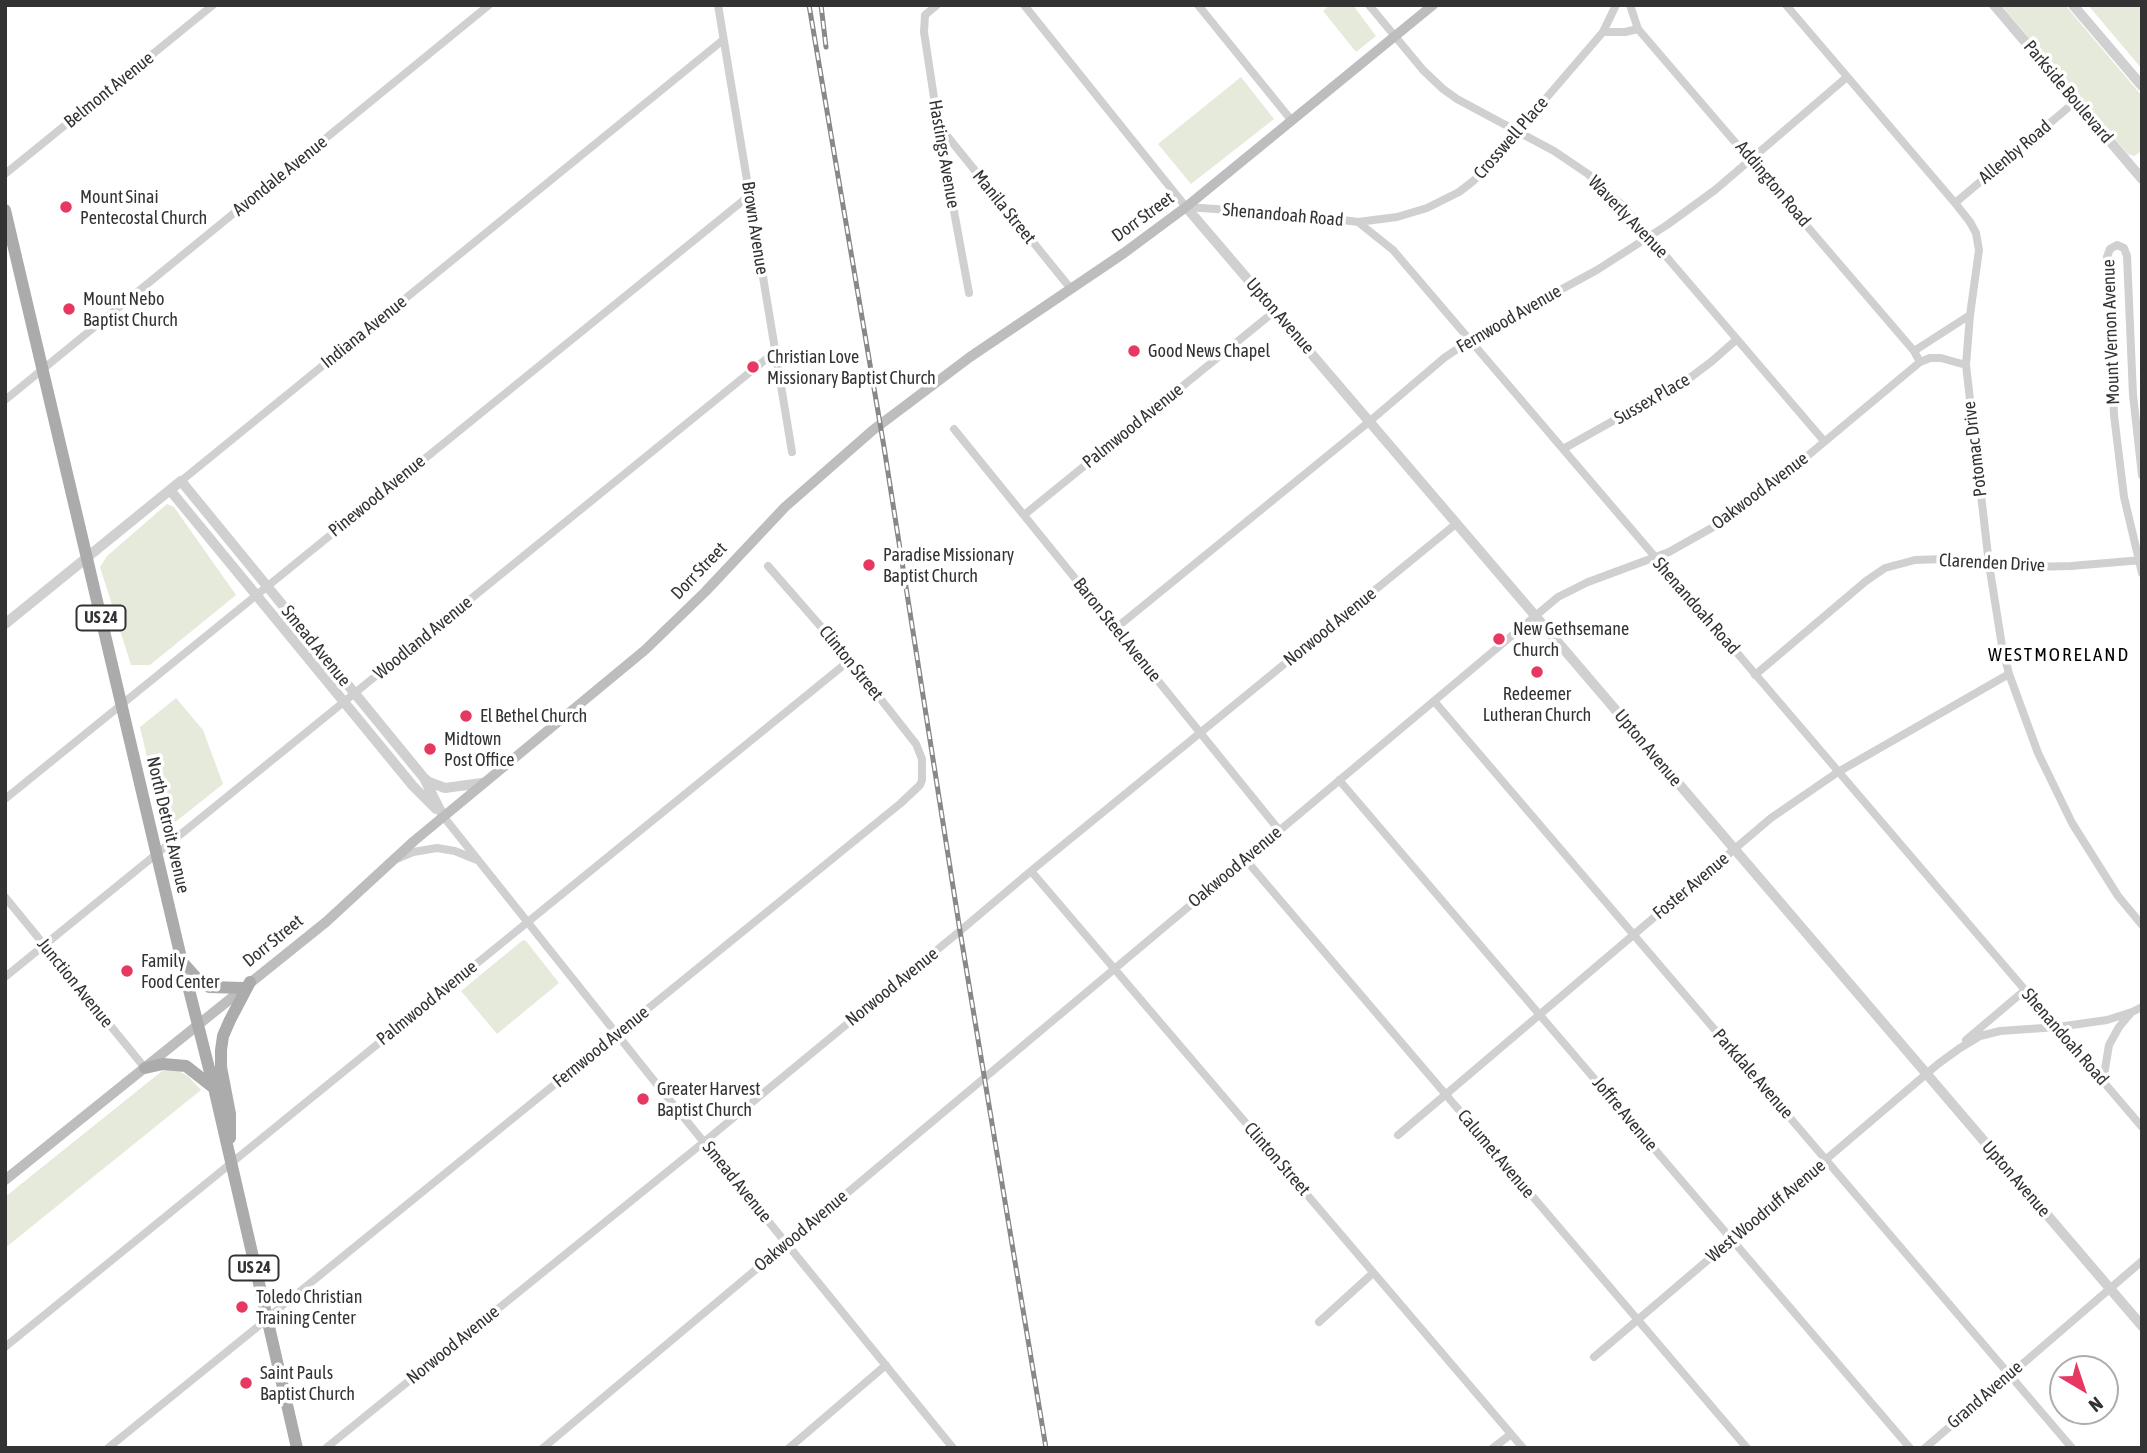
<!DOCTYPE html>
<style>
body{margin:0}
#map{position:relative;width:2147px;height:1453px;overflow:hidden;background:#fff;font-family:"Asap Condensed",sans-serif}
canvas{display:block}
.frame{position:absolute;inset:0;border:7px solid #333;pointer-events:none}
.north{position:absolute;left:2049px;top:1355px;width:70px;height:70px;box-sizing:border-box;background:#fff;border:2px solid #adadad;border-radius:50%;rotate:141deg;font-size:19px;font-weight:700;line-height:28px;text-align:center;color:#333}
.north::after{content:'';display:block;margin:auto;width:24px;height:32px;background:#e63861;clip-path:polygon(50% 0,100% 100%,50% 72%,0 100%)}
</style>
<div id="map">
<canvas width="2147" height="1453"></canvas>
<div class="frame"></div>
<div class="north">N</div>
</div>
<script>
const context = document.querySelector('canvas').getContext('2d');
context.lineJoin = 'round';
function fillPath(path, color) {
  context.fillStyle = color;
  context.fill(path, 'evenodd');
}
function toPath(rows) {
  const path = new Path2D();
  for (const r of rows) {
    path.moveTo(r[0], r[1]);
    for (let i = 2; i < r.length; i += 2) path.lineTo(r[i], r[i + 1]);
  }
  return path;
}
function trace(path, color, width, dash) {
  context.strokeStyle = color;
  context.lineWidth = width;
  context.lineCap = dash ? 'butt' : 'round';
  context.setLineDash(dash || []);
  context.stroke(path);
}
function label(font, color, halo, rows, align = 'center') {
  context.font = font + ' "Asap Condensed",sans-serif';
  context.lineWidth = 7;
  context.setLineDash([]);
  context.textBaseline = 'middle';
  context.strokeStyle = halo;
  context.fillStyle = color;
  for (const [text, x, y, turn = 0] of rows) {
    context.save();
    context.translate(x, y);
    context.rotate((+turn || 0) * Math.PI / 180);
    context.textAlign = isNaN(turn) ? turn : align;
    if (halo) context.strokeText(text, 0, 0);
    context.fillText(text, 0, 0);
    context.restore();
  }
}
fillPath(toPath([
 [1330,5,1353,5,1376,36,1356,52,1323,11],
 [2001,5,2065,5,2142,96,2142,151,2134,156,2128,154],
 [2088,5,2142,5,2142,69],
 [1241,77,1274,119,1191,184,1158,144],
 [167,504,174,507,236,595,150,665,131,665,100,567,107,556],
 [176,698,203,730,223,784,164,831,140,727],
 [523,940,526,941,559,983,497,1034,461,991],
 [175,1069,188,1076,201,1090,5,1248,5,1197,162,1071]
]), '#e5eadb');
trace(toPath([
 [718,5,792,452],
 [937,5,925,15,924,32,938,124,969,293],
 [1024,5,1186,207,1304,215,1358,222,1393,250,2142,1127],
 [1198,5,1292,121],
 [1369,5,1423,70,1443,89,1457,99,1554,151,1588,174,1623,206,1824,441],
 [1630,5,1638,29,1914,351,1920,362],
 [1786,5,1955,203,1970,222,1976,233,1979,250,1970,315,1966,365,1989,564,2002,646,2009,674,2038,753,2072,823,2118,896,2142,925],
 [1603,32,1625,32,1638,29],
 [939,126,1071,289],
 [5,174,213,5],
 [1955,203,2076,101],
 [1358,222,1397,217,1427,208,1459,192,1472,182,1493,163,1517,132,1603,32,1616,5],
 [1914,351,1970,315],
 [5,400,489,5],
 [954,429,1279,830],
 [1563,449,1691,377,1711,362,1736,340],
 [2142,475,2133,395,2127,256,2124,248,2117,245,2110,249,2107,257,2114,415,2124,497,2142,573],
 [181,481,723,40],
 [1024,515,1275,311],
 [1116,628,1370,421,1444,358,1479,334,1597,270,1667,225,1715,190,1847,77],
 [1755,675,1866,581,1885,568,1915,560,1944,559,2031,567,2071,566,2142,560],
 [1434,701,2072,1448],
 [1339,780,1910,1448],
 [5,799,750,195],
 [443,816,659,1087,953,1448],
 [399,858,413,852,437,848,455,851,477,860],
 [1245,859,1747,1448],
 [1031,871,1523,1448],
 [5,897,145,1068],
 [5,977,776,351],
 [1966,1040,2025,990],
 [2103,1081,2109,1045,2119,1027,2130,1014],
 [1398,1135,1771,818,1838,772,2009,674],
 [266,1319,901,803,920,785,922,780,922,759,916,744,850,660,768,566],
 [1319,1322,1373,1273],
 [5,1347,850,660],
 [1594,1357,1938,1064,1960,1048,1980,1036,2000,1031,2058,1027,2107,1020,2132,1012,2142,1007],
 [108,1448,266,1320],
 [326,1448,704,1142,960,931,1031,871,1457,523],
 [543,1448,1558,597,1588,582,1669,552,1724,521,1763,493,1920,362,1930,358,1941,358,1966,365],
 [789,1448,886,1365],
 [1493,1448,1511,1434],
 [1925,1448,2142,1261]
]), '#d0d0d0', 8);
trace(toPath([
 [1994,5,2142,179],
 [2073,5,2142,86],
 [1186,207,2142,1326],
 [170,490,413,786,436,809],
 [5,624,181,481,424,778,443,816],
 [424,778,429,782,445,788,482,783]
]), '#d0d0d0', 10);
trace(toPath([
 [5,1180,326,922,414,841,645,650,705,592,785,507,873,430,970,357,1124,253,1186,207,1433,5]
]), '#bdbdbd', 10);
trace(toPath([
 [5,210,182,962,214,1088,297,1448],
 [183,963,201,983,209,987,243,988],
 [145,1068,163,1064,186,1066,214,1088],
 [230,1138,230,1114,221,1067,221,1050,223,1036,230,1020,250,982]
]), '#ababab', 12);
const rail = toPath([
 [809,5,884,447,960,931,1046,1448],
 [821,5,826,47]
]);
trace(rail, '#888', 5);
trace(rail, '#fff', 2.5, [8]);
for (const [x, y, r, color] of [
 [66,207,7,"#e63861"],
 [69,309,7,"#e63861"],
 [1134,351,7,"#e63861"],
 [753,367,7,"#e63861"],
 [869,565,7,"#e63861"],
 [1499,639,7,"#e63861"],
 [1537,672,7,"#e63861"],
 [466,716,7,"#e63861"],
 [430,749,7,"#e63861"],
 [127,971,7,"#e63861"],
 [643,1099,7,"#e63861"],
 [242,1307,7,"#e63861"],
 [246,1383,7,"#e63861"]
]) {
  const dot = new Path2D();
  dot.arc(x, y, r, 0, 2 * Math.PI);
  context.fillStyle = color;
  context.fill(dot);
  trace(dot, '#fff', 2.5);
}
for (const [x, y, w] of [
 [101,618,49],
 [254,1268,49]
]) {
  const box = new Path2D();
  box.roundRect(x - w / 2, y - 12.5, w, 25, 5);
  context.fillStyle = '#fff';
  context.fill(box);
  trace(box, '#333', 2);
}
label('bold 16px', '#333', null, [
 ["US 24",101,618],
 ["US 24",254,1268]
]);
label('18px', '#333', '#fff', [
 ["Belmont Avenue",109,90,-39],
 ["Parkside Boulevard",2068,92,50],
 ["Crosswell Place",1511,138,-49],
 ["Allenby Road",2015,152,-40],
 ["Hastings Avenue",944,154,80],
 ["Avondale Avenue",280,176,-39],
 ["Addington Road",1773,184,50],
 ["Manila Street",1004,207,51],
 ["Shenandoah Road",1283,215,5],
 ["Dorr Street",1143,217,-36],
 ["Waverly Avenue",1628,217,46],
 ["Brown Avenue",755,228,81],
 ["Upton Avenue",1280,316,49],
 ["Fernwood Avenue",1509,319,-30],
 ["Indiana Avenue",364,332,-39],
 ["Mount Vernon Avenue",2111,332,-92],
 ["Sussex Place",1652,399,-30],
 ["Palmwood Avenue",1133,426,-39],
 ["Potomac Drive",1975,449,-97],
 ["Oakwood Avenue",1760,491,-37],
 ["Pinewood Avenue",377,496,-39],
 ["Clarenden Drive",1992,563,3],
 ["Dorr Street",699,571,-46],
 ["Shenandoah Road",1696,606,49],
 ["Norwood Avenue",1330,627,-39],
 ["Baron Steel Avenue",1117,630,51],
 ["Woodland Avenue",423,638,-39],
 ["Smead Avenue",316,646,51],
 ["Clinton Street",851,663,51],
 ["Upton Avenue",1648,748,50],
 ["North Detroit Avenue",168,825,77],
 ["Oakwood Avenue",1235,867,-40],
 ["Foster Avenue",1691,886,-40],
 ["Dorr Street",273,941,-39],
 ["Junction Avenue",75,983,51],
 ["Norwood Avenue",892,987,-39],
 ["Palmwood Avenue",427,1003,-39],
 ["Shenandoah Road",2065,1037,49],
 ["Fernwood Avenue",601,1047,-39],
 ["Parkdale Avenue",1753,1074,49],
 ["Joffre Avenue",1625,1114,50],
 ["Calumet Avenue",1496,1154,50],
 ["Clinton Street",1277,1159,49],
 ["Upton Avenue",2016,1179,49],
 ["Smead Avenue",737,1182,51],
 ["West Woodruff Avenue",1766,1211,-40],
 ["Oakwood Avenue",801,1231,-40],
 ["Norwood Avenue",453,1345,-39],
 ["Grand Avenue",1985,1395,-41]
]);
label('18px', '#333', '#fff', [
 ["Mount Sinai",80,197],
 ["Pentecostal Church",80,218],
 ["Mount Nebo",83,299],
 ["Baptist Church",83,320],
 ["Good News Chapel",1148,351],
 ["Christian Love",767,357],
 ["Missionary Baptist Church",767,378],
 ["Paradise Missionary",883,555],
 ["Baptist Church",883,576],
 ["New Gethsemane",1513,629],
 ["Church",1513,650],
 ["Redeemer",1537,694,"center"],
 ["Lutheran Church",1537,715,"center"],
 ["El Bethel Church",480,716],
 ["Midtown",444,739],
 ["Post Office",444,760],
 ["Family",141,961],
 ["Food Center",141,982],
 ["Greater Harvest",657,1089],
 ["Baptist Church",657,1110],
 ["Toledo Christian",256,1297],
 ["Training Center",256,1318],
 ["Saint Pauls",260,1373],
 ["Baptist Church",260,1394]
], 'left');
context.letterSpacing = '2px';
label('19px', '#000', '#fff', [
 ["WESTMORELAND",2059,655]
]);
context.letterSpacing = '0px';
</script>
